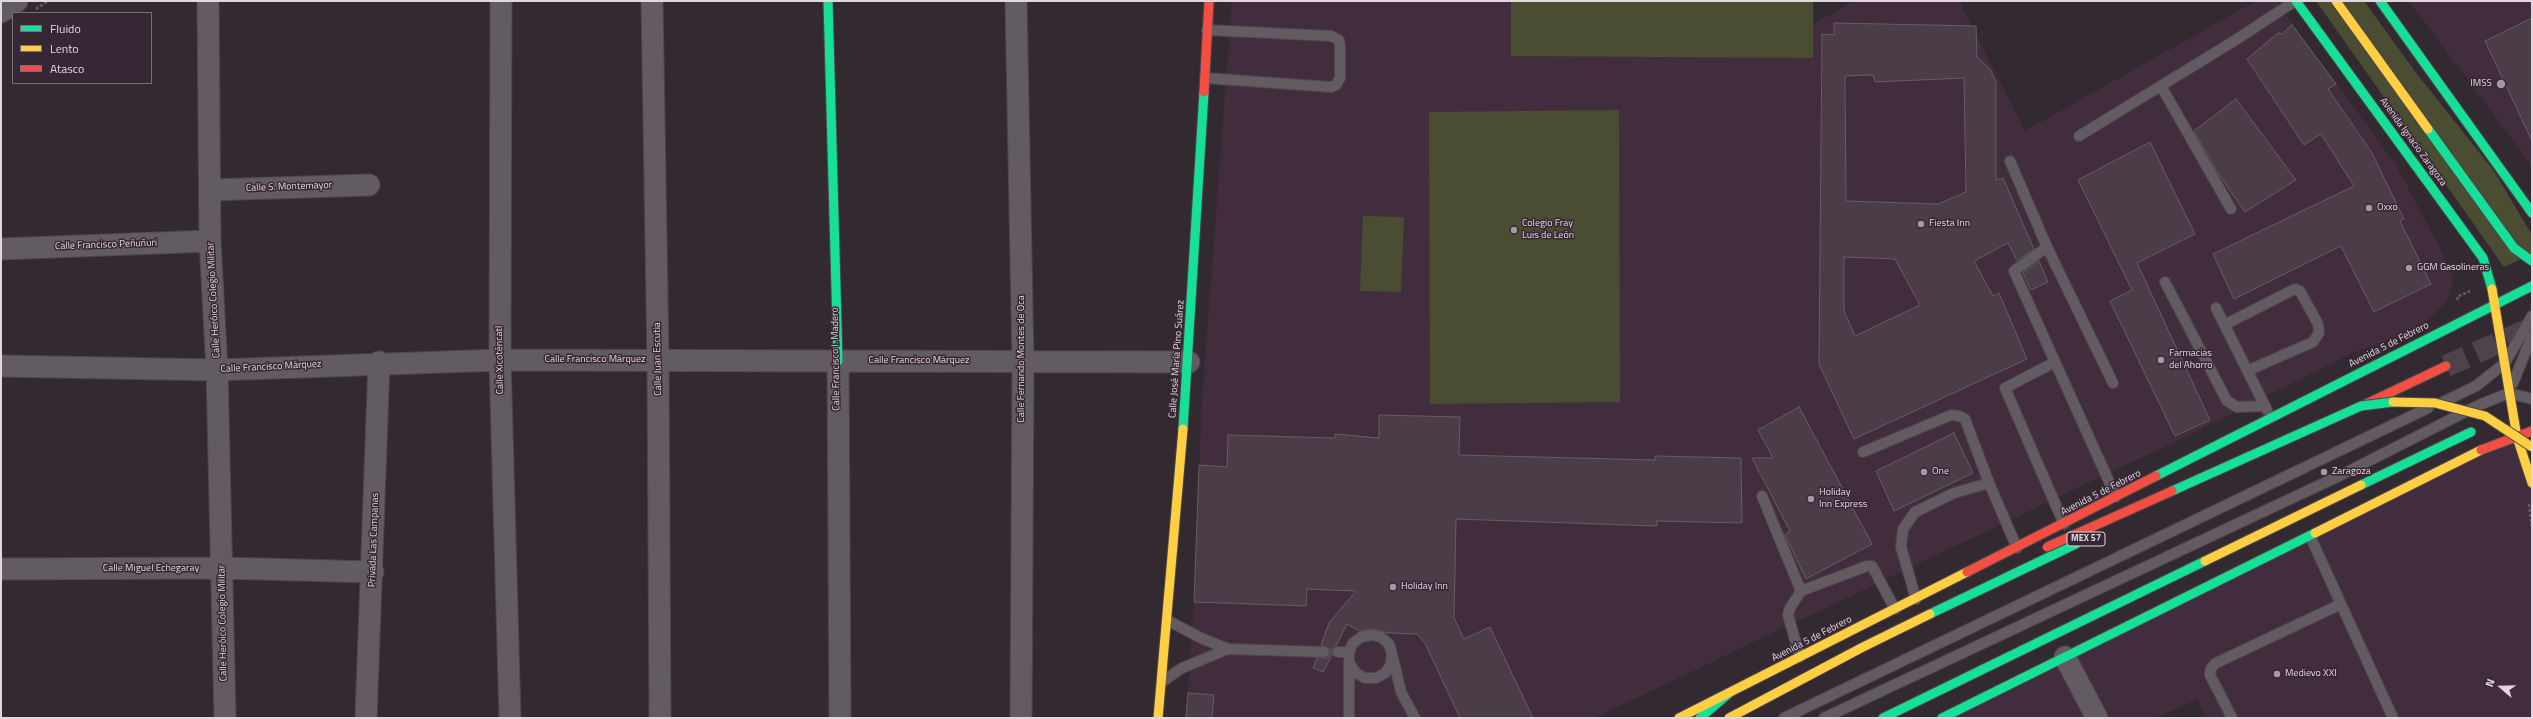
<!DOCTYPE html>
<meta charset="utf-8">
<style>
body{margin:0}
#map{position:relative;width:2533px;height:719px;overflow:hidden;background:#332a31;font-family:"Titillium Web",sans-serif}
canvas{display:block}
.frame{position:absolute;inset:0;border:2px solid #e2d7e0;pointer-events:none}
.legend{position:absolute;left:12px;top:12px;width:140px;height:72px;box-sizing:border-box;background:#372634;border:1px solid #7b6d79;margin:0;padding:5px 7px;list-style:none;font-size:12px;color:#e2d7e0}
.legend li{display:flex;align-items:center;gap:8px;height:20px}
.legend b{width:20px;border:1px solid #7b6d79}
.north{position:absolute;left:2481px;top:667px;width:40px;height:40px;-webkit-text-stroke:3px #372634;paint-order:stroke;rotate:290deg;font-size:11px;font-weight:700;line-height:16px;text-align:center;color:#e2d7e0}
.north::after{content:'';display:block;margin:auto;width:14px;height:18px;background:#e2d7e0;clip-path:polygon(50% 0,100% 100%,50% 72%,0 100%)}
</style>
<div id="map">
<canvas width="2533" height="719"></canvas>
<div class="frame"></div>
<ul class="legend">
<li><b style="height:5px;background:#16e098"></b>Fluido</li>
<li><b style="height:5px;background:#ffcf43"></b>Lento</li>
<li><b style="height:5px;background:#f24e42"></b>Atasco</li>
</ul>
<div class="north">N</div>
</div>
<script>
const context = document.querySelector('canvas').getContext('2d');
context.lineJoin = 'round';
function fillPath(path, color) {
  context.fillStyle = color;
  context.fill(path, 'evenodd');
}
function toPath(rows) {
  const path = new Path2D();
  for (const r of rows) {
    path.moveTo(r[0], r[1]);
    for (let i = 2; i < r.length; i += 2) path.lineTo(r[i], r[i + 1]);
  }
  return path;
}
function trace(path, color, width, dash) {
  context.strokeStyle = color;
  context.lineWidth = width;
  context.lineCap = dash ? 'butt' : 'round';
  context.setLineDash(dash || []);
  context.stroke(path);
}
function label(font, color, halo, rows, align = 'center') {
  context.font = font + ' "Titillium Web",sans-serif';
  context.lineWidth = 3;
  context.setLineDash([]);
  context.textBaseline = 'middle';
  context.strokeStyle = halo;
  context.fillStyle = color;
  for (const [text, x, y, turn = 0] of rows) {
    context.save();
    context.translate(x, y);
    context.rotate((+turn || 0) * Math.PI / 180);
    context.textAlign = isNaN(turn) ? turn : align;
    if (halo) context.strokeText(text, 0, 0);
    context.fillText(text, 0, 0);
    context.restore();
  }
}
fillPath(toPath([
 [1232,1,1813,1,1814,24,1854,1,1959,1,2025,131,2256,1,2276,1,2394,162,2442,252,2453,280,2447,301,2419,329,2352,353,2172,443,1594,718,1186,718,1194,602,1202,401],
 [2409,1,2532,1,2532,166],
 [2517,437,2532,483,2532,718,2206,718,2197,699,2156,718,1942,718]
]), '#422d3e');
fillPath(toPath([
 [1511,1,1813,1,1813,58,1511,56],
 [2316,1,2364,1,2417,74,2494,171,2532,235,2532,254,2504,267],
 [1619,110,1620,402,1430,404,1429,112],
 [1363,216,1404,217,1401,292,1360,291]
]), '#4a4d32');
const building = toPath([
 [2532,18,2532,141,2485,41,2532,18],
 [1834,23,1976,26,1977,57,1990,69,1996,82,1996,180,2003,178,2034,249,2017,261,2008,243,1974,261,1993,296,1999,293,2027,359,1854,439,1819,364,1822,34,1834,35,1834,23],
 [1873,75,1875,82,1964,78,1966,192,1938,204,1846,201,1845,76,1873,75],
 [1844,257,1895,259,1920,305,1855,336,1844,311,1844,257],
 [2292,25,2336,84,2328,89,2372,153,2404,219,2400,221,2431,284,2374,312,2341,246,2234,299,2213,254,2354,186,2321,134,2304,145,2247,59,2278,33,2282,34,2292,25],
 [2236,99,2296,180,2245,212,2218,173,2194,131,2236,99],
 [2150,142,2195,234,2137,263,2210,420,2175,436,2110,301,2132,290,2078,180,2150,142],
 [2039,261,2048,282,2031,290,2023,273,2039,261],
 [1799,407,1872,544,1806,579,1785,535,1790,531,1752,458,1773,458,1758,430,1799,407],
 [1379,415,1460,417,1459,455,1655,460,1655,456,1741,458,1742,523,1657,521,1657,526,1456,519,1454,618,1464,639,1490,627,1533,718,1460,718,1425,643,1417,634,1389,633,1373,629,1359,631,1347,624,1336,646,1332,649,1332,655,1323,672,1313,668,1317,658,1327,658,1330,655,1330,649,1321,645,1329,623,1356,591,1307,589,1306,606,1194,602,1199,465,1227,467,1228,435,1335,438,1335,434,1379,438,1379,415],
 [1954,433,1973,473,1894,511,1876,471,1954,433],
 [1188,693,1214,695,1212,718,1186,718,1188,693]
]);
fillPath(building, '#4a3d48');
trace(building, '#655d64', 1);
trace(toPath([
 [2446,366,2532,328]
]), '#4d444b', 22, [22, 11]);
const lane = toPath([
 [1205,78,1331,87,1336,85,1340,78,1340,46,1339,40,1331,36,1207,30],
 [2161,86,2231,209],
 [2079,136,2234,41,2295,1],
 [2010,161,2047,247,2113,383],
 [2047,247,2014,271,2116,497],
 [2165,282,2227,401,2237,407,2264,406],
 [2216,308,2267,410],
 [2226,324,2295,289,2300,291,2318,324,2319,333,2313,342,2249,370],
 [2055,362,2005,388,2064,524],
 [2513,383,2532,336],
 [2443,402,2476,386,2505,363,2532,316],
 [1863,452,1951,415,1959,416,1965,419,1989,483],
 [1762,496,1801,591],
 [2310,536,2393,718],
 [1916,599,1901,547,1903,529,1915,512,1954,493,1989,483,2017,548],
 [1167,620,1201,638,1228,649,1324,652],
 [1338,652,1349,652],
 [1800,657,1788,615,1790,608,1801,591,1867,566,1872,566,1895,609],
 [1393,658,1401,692,1415,718],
 [1162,682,1182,668,1228,649],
 [1349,718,1349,652,1353,643,1361,637,1372,635,1381,637,1389,644,1392,654,1391,664,1385,673,1376,678,1365,678,1356,673,1350,664],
 [1784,718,2428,408],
 [1824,718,2339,476,2479,405,2509,393,2532,399],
 [2232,718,2210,675,2211,668,2216,663,2341,604]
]);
const street = toPath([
 [208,1,210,241,217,370,225,718],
 [501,1,500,360,510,718],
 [652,1,658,360,660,718],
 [1016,1,1023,362,1021,718],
 [1,12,17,1],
 [210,190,369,185],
 [1,249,210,241],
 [838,361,840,718],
 [1,366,217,370,500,360,1189,362],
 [1,569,222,568,373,572],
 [2065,657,2097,718],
 [366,718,379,362]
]);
const fast = toPath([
 [828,1,838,361],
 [2296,1,2483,258,2492,289],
 [2380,1,2532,213],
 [1183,429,1204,92],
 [2156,476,2532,286],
 [2361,485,2471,432],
 [1930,614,2076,544],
 [1700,718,1728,694],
 [1883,718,2205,561],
 [1942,718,2315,533]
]);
const slow = toPath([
 [2492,289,2517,437,2532,483],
 [2315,533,2481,450],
 [2205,561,2361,485],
 [1158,718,1183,429],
 [1679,718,1967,572],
 [1729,718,1863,647,1930,614]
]);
const jam = toPath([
 [1204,92,1209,1],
 [2366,404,2446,366],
 [2481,450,2532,431],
 [1967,572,2156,476]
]);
trace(lane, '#4f464d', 12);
trace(street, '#4f464d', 23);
trace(fast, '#4f464d', 11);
trace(slow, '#4f464d', 11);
trace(jam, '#4f464d', 11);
trace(toPath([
 [36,9,48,1],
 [2458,300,2457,297,2470,291],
 [2529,504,2532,527]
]), '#635c61', 2.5, [3, 2]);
trace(lane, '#625b61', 10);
trace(street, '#625b61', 21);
trace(fast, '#16e098', 9);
trace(slow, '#ffcf43', 9);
trace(jam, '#f24e42', 9);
const fastBridge = toPath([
 [2428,129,2514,248,2532,261],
 [2172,491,2361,406,2393,402]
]);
const slowBridge = toPath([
 [2336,1,2428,129],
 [2393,402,2435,403,2485,416,2532,447]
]);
const jamBridge = toPath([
 [2047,547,2172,491]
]);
trace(fastBridge, '#4f464d', 11, []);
trace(slowBridge, '#4f464d', 11, []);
trace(jamBridge, '#4f464d', 11, []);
trace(fastBridge, '#16e098', 9);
trace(slowBridge, '#ffcf43', 9);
trace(jamBridge, '#f24e42', 9);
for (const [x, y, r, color] of [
 [2501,84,5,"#a59aa3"],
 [2369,208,4,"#a59aa3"],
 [1921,224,4,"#a59aa3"],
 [1514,230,4,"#a59aa3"],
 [2409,268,4,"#a59aa3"],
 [2161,360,4,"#a59aa3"],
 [1924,472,4,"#a59aa3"],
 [2324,472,4,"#a59aa3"],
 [1811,499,4,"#a59aa3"],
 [1393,587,4,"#a59aa3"],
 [2277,674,4,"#a59aa3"]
]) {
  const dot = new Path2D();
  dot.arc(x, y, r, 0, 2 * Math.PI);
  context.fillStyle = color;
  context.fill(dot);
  trace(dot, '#372634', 1.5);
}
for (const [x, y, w] of [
 [2086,539,38]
]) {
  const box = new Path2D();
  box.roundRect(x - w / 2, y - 7, w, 14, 3);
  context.fillStyle = '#372634';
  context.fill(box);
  trace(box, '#e2d7e0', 1);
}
label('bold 9px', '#e2d7e0', null, [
 ["MEX 57",2086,539]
]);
label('10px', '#e2d7e0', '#372634', [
 ["IMSS",2492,84,"right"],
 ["Oxxo",2377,208],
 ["Colegio Fray",1522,224],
 ["Luis de León",1522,236],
 ["Fiesta Inn",1929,224],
 ["GGM Gasolineras",2417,268],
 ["Farmacias",2169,354],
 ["del Ahorro",2169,366],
 ["One",1932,472],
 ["Zaragoza",2332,472],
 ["Holiday",1819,493],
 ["Inn Express",1819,505],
 ["Holiday Inn",1401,587],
 ["Medievo XXI",2285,674]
], 'left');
label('10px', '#e2d7e0', '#372634', [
 ["Avenida Ignacio Zaragoza",2413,142,54],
 ["Calle S. Montemayor",289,187,-2],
 ["Calle Francisco Peñuñuri",106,245,-2],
 ["Calle Heróico Colegio Militar",214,300,-93],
 ["Avenida 5 de Febrero",2389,345,-27],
 ["Calle Juan Escutia",658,359,-91],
 ["Calle Francisco I. Madero",836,359,-91],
 ["Calle Fernando Montes de Oca",1022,359,-90],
 ["Calle José María Pino Suárez",1177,359,-86],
 ["Calle Xicoténcatl",500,360,-91],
 ["Calle Francisco Márquez",595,360],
 ["Calle Francisco Márquez",919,361],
 ["Calle Francisco Márquez",271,367,-3],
 ["Avenida 5 de Febrero",2101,493,-27],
 ["Privada Las Campanas",374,540,-88],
 ["Calle Miguel Echegaray",151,569],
 ["Calle Heróico Colegio Militar",223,623,-91],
 ["Avenida 5 de Febrero",1812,639,-27]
]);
</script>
